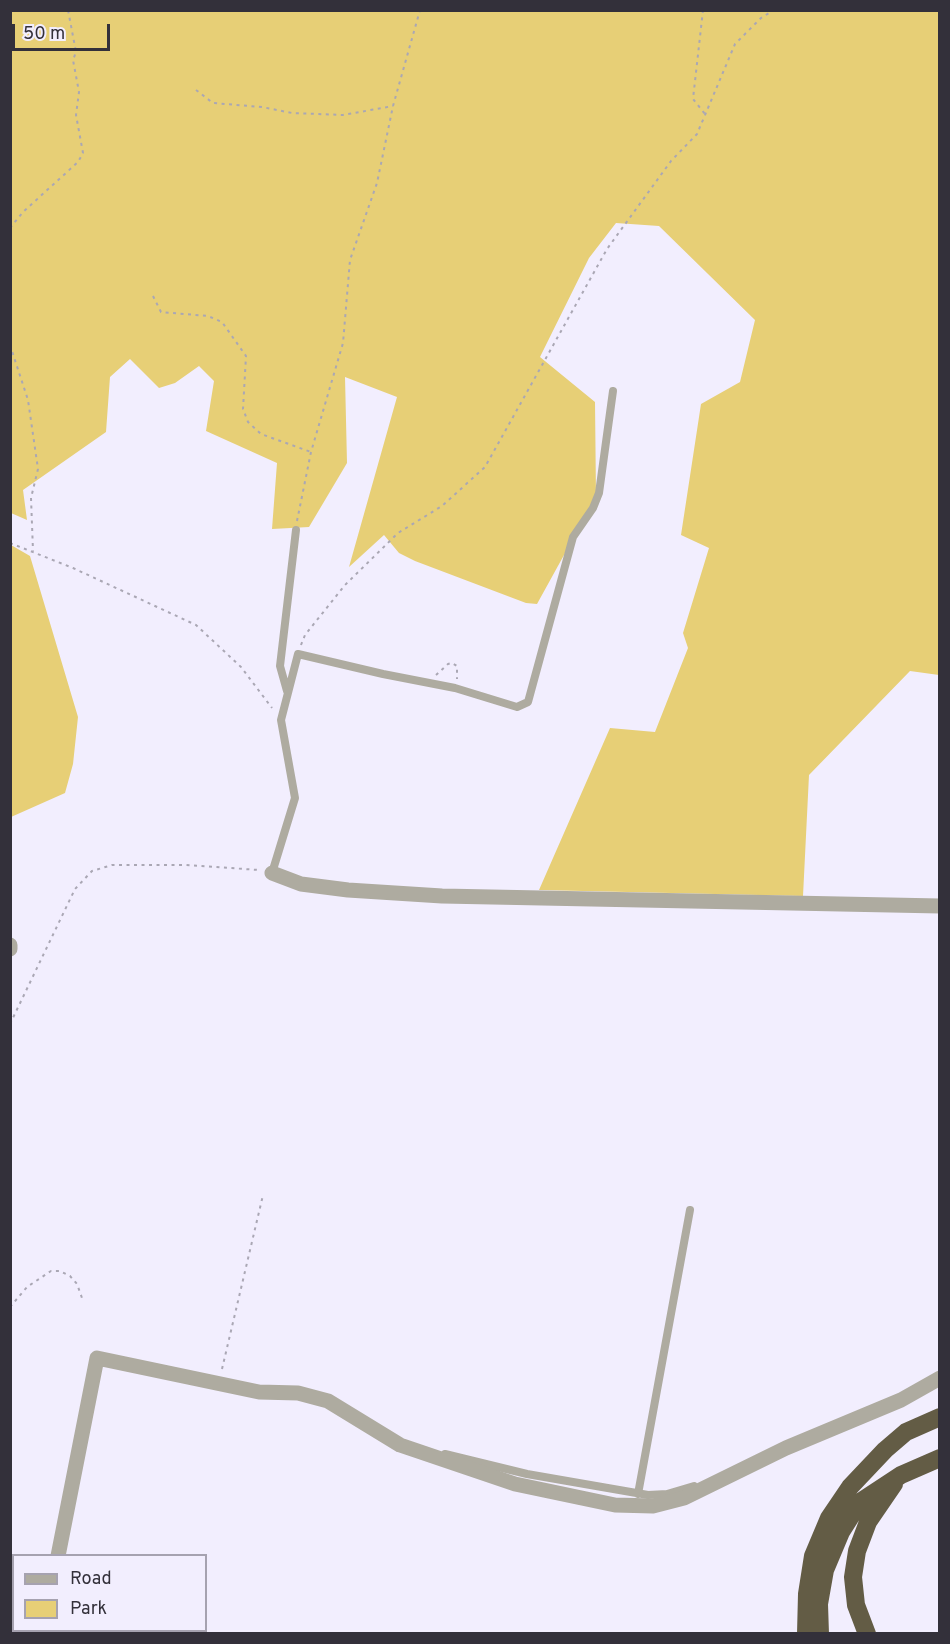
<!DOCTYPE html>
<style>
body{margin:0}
#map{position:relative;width:950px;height:1644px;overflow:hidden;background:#f2eefe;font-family:Overpass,sans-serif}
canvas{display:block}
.frame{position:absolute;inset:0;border:12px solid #33303a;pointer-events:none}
.legend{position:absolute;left:12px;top:1554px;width:195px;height:78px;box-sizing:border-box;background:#f2eefe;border:2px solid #a6a2b0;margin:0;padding:8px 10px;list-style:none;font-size:18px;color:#33303a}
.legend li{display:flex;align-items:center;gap:12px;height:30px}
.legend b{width:30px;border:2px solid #a6a2b0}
.scale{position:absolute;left:12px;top:24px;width:98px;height:27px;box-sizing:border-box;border:3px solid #33303a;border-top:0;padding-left:8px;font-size:18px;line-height:21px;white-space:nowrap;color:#33303a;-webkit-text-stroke:4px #f2eefe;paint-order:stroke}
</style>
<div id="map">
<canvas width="950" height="1644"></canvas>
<div class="frame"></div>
<ul class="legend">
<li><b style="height:8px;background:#aeaba0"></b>Road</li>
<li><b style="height:16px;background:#e7cf76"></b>Park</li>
</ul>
<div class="scale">50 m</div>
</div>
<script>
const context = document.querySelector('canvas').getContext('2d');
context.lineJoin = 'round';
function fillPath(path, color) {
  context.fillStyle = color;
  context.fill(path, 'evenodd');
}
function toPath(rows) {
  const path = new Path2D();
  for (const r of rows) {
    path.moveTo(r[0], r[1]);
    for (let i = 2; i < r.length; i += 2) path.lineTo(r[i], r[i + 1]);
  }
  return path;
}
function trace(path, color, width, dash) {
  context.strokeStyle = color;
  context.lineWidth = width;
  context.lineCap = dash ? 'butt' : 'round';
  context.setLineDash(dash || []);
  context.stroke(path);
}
fillPath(toPath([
 [10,11,939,11,939,675,910,671,809,775,803,896,539,890,610,728,655,732,688,648,683,633,709,548,681,535,701,404,740,382,755,320,659,226,616,223,589,258,540,357,595,402,596,497,537,604,526,603,415,561,399,553,384,535,349,567,397,397,345,377,347,463,309,527,272,529,277,463,206,431,214,381,199,366,175,383,159,388,130,359,110,377,106,432,23,490,27,520,11,513],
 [11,545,30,556,78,717,73,764,65,793,11,817]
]), '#e7cf76');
trace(toPath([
 [703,10,693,99,705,114],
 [196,90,213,103,262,107,292,113,343,115,393,106],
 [10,228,23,212,78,162,83,153,76,115,79,92,73,60,76,52,68,10],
 [153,296,161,312,208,316,222,322,246,356,243,409,248,422,261,434,311,452],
 [10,345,28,400,38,469,31,498,33,551],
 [297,521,311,452,343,343,350,260,377,183,393,106,420,10],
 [10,543,73,568,196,625,241,667,272,708],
 [301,645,305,635,345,585,398,533,442,506,485,467,607,249,671,161,697,134,735,44,761,18,774,10],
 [436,675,448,664,452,663,457,666,457,679],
 [10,1024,75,889,92,871,112,865,186,865,259,870],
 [10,1307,27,1287,51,1271,60,1271,70,1276,77,1284,82,1298],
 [222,1369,263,1195]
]), '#aaa7b4', 2, [3, 4.5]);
trace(toPath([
 [287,691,280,666,296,530],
 [272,873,295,798,281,720,298,654,383,674,455,688,517,707,528,702,573,537,593,508,599,493,613,391],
 [445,1454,527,1474,648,1495,667,1494,694,1486],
 [638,1494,690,1210]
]), '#aeaba0', 8);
trace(toPath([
 [272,873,301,884,348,890,442,896,940,906],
 [10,945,10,949],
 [58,1556,97,1358,259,1392,298,1393,328,1401,400,1445,515,1484,615,1505,653,1506,684,1498,786,1448,901,1400,940,1378],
 [48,1634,48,1630]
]), '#aeaba0', 15);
trace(toPath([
 [806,1634,807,1594,813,1556,829,1518,850,1487,885,1450,906,1432,940,1417],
 [820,1634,819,1604,825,1570,841,1532,860,1502,901,1475,940,1458],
 [867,1634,856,1605,853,1577,857,1551,868,1522,894,1484]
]), '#635c45', 18);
</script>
